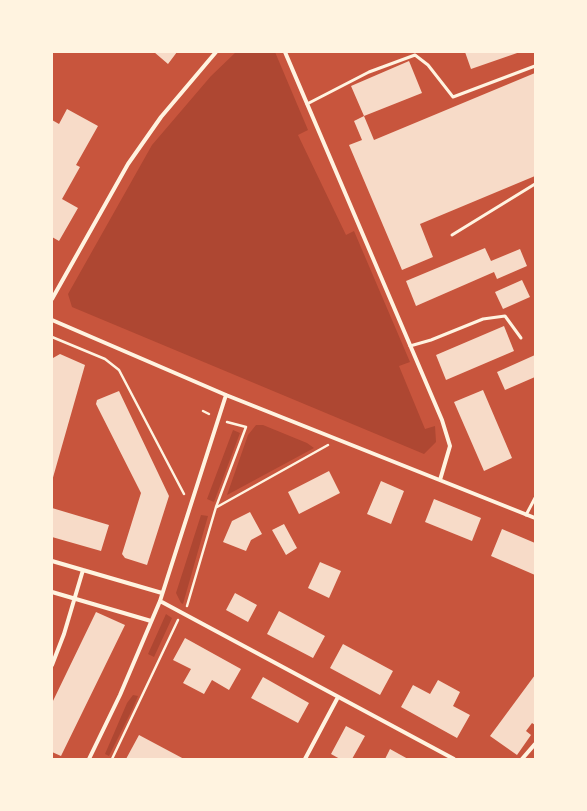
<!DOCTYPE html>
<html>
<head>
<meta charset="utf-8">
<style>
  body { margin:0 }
  #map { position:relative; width:587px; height:811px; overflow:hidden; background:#c8553d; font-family:"Noto Serif",serif }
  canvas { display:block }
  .frame { position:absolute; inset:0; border:53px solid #fff3e0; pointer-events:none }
</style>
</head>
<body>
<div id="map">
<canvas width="587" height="811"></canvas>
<div class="frame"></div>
</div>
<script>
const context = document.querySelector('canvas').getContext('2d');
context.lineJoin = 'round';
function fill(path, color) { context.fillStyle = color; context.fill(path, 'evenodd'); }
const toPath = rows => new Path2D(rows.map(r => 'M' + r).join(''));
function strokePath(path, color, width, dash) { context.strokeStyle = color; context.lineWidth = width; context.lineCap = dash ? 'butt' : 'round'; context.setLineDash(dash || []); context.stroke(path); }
fill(toPath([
  [236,52,275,52,308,130,298,135,346,235,354,231,410,362,399,366,425,429,435,426,436,442,424,454,72,307,68,294,152,145,211,76],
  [256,425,263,425,307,443,314,448,227,495,248,435],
  [233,430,240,433,214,502,207,499],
  [201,515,208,516,183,604,181,603,176,593],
  [166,614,172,618,154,657,148,654],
  [133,695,138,696,132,710,109,756,105,754,127,703]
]), '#ae4732');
fill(toPath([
  [154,52,177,52,168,64],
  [465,52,520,52,471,69],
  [409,61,422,93,364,116,351,86],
  [535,73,535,176,420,224,433,257,402,270,349,145,362,140,354,121,364,116,374,140],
  [67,109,98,126,76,165,80,167,62,199,78,208,59,241,52,237,52,120,59,124],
  [485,248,491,261,520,249,527,266,497,279,494,272,416,306,406,281],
  [522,280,530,297,503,309,495,292],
  [504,326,514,351,446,380,436,355],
  [60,354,85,365,52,481,52,364,53,358],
  [535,355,535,377,505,390,497,372],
  [483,390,512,458,484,471,454,402],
  [119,391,169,496,147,565,125,558,122,554,141,493,96,404,97,400],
  [329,471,340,493,299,514,288,492],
  [381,481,404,491,391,524,367,514],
  [434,499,481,518,472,541,425,522],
  [52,508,109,525,101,551,52,537],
  [250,512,262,534,251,540,246,551,223,542,232,521],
  [284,524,297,548,286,555,272,530],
  [502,529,535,543,535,575,491,556],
  [320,562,341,571,329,598,308,588],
  [235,593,257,605,248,622,226,610],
  [279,611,325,636,313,658,267,634],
  [96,612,125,625,61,756,52,752,52,703],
  [185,638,241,669,229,690,212,680,204,694,183,683,191,669,173,660],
  [343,644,393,671,380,695,330,668],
  [535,675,535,725,532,723,526,731,531,735,517,755,490,736],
  [263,677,309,703,298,723,251,698],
  [438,680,460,692,453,706,470,715,457,738,401,707,413,685,430,694],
  [346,726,365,736,352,759,340,759,331,754],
  [139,735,184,759,126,759],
  [390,749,408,759,385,759]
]), '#f7dbc8');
strokePath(toPath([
  [52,337,105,359,119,370,184,494],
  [203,411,209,414],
  [217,507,328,445],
  [187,606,216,507,246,427,227,422],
  [112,759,178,620]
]), '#fff3e0', 2.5);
strokePath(toPath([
  [307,104,369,72,415,55,428,65,453,97,535,66],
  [452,235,535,184],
  [410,346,431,340,483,319,505,316,521,338],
  [526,515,535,498]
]), '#fff3e0', 3);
strokePath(toPath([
  [285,52,442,420,450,446,440,480],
  [52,299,128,164,161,117,216,52],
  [52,320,226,395,535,518],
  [52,561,162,593],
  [52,592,151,621],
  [160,601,454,759],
  [52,665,64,634,83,570],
  [89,759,120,695,160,601,226,395],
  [305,759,338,697],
  [522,759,535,744]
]), '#fff3e0', 4);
</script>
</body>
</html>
